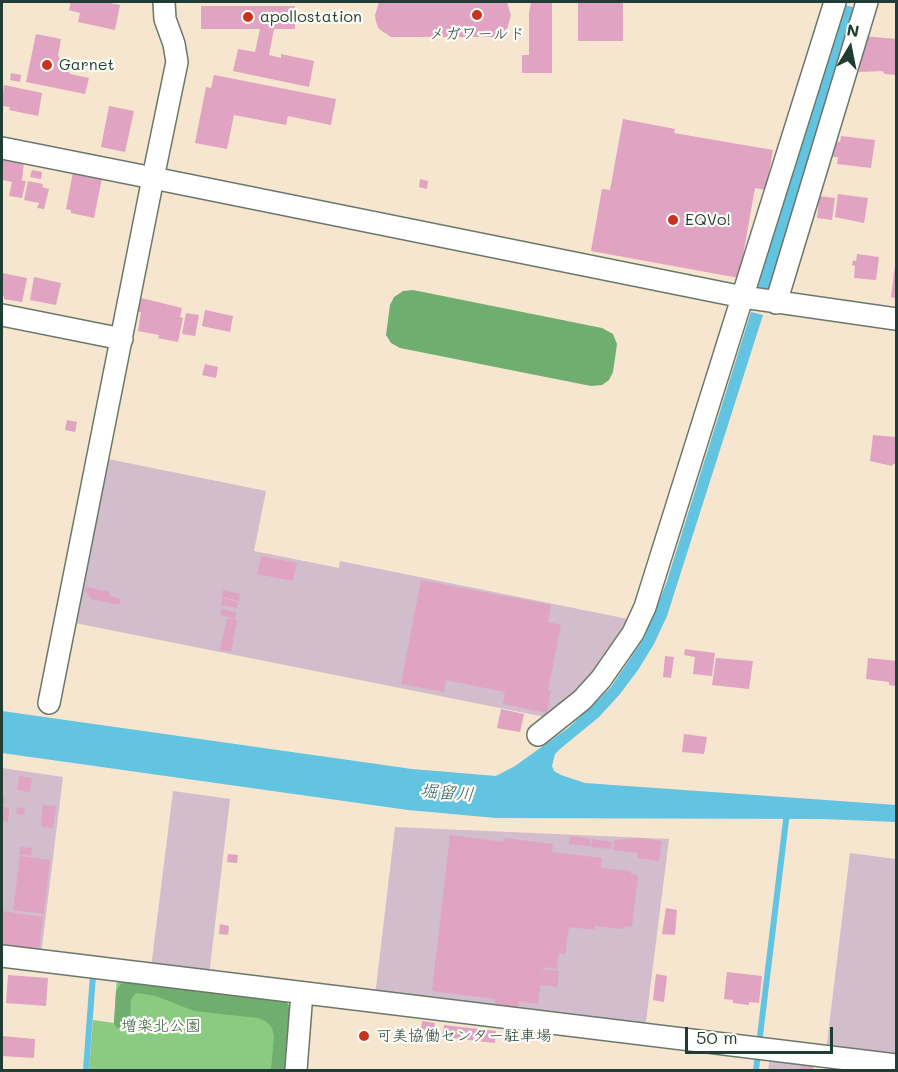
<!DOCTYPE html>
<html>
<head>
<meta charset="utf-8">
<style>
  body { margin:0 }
  #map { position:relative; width:898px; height:1072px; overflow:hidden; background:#f6e5cf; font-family:Mali,sans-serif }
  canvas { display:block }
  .frame { position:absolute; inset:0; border:3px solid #1f3d34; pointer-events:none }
  .north { position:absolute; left:820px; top:18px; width:60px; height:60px; -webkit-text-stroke:4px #fdfcf7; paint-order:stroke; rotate:10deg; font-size:16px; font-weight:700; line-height:24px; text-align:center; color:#1f3d34 }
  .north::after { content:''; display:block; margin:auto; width:21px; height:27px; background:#1f3d34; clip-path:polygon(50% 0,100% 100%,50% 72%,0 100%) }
  .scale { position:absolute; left:685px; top:1027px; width:148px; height:27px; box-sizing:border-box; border:3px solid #1f3d34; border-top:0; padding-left:8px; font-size:18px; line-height:21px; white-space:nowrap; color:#1f3d34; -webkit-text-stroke:4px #fdfcf7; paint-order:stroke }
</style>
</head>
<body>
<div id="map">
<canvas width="898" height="1072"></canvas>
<div class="frame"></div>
<div class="north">N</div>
<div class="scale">50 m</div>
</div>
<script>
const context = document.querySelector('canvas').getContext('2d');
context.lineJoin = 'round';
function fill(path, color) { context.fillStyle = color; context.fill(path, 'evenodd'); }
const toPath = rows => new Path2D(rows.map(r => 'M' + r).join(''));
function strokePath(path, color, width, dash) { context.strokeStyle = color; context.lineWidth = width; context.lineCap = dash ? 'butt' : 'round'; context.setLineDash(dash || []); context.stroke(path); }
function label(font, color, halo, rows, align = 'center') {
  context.font = font + ' Mali,"Klee One",sans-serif'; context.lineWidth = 4.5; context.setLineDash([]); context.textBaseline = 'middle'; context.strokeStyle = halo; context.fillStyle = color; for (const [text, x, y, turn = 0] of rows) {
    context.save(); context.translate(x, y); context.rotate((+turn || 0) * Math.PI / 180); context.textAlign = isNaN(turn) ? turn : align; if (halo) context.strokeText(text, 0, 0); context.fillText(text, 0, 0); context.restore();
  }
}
fill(toPath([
  [108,459,266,491,254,551,339,568,340,561,628,619,593,673,575,693,545,717,75,623],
  [2,768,63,777,41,955,2,950],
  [173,791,230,799,209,975,151,968],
  [395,827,669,839,645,1029,375,996],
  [850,853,896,859,896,1059,826,1051],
  [770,1057,814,1063,813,1070,768,1070]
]), '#d1bdcc');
fill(toPath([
  [117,976,290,1006,285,1070,89,1070,93,1020,114,1023]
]), '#8bca81');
fill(toPath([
  [413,290,602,328,613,334,617,344,613,372,609,380,602,385,591,386,400,348,391,343,386,335,390,305,394,297,403,291],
  [123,981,281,996,290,1006,285,1070,271,1070,274,1036,272,1028,267,1022,258,1018,194,1011,156,996,138,993,135,994,131,999,130,1024,127,1029,122,1030,116,1027,114,1023,116,991]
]), '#70ae6f');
fill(toPath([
  [845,5,856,8,769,289,757,287],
  [751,312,763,315,667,616,654,644,638,670,620,694,599,717,560,749,555,754,552,766,554,771,561,775,585,783,896,805,896,822,823,819,496,818,408,810,2,753,2,711,412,769,496,776,515,766,568,728,590,708,611,687,644,638,666,584]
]), '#62c4e0');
strokePath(toPath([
  [759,1044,787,812],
  [86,1070,93,975,89,974],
  [756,1070,758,1053]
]), '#62c4e0', 6);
fill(toPath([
  [71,2,105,2,120,5,115,30,78,22,80,13,69,10],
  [379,2,507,2,511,15,507,29,495,37,391,37,379,29,376,22,375,15],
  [531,2,552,2,552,73,522,73,522,55,529,55,529,13],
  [578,2,623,2,623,41,578,41],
  [201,6,295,6,295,29,274,29,269,55,281,58,281,54,314,61,309,87,233,71,238,49,255,52,260,29,201,29],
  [36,34,61,39,58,56,70,74,89,78,85,94,26,82],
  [863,36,896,39,896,75,885,74,882,71,859,72],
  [11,73,21,75,20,82,10,80],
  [214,75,336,99,331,125,288,116,286,125,234,115,227,149,195,143,206,87,211,88],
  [4,85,42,93,38,116,9,110,10,107,2,106],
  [109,106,134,111,125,152,101,147],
  [623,119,675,129,674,133,773,150,766,190,755,188,739,278,591,251,602,189,610,190],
  [841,136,875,140,871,168,837,164,838,157,833,157,835,141,840,142],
  [2,156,24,161,22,181,26,181,22,198,9,196,12,182,2,180],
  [32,170,42,172,41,179,30,177],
  [73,172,102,178,94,218,71,213,71,210,66,209],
  [420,179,428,181,427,189,419,187],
  [28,181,43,184,42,187,49,189,44,209,37,208,39,203,24,200],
  [838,194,868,198,864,223,835,217],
  [819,196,835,198,832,220,817,218],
  [857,254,879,257,876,280,854,278,855,266,852,265,853,260,856,261],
  [895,265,896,265,896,298,891,297],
  [2,273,27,278,22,302,4,299,4,296,2,296],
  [34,277,61,283,56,305,30,300],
  [141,298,182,308,180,317,183,318,178,342,158,338,159,335,138,331,141,312,138,312],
  [205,310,233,316,230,332,202,326],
  [186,313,199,315,195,336,182,334],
  [205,364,218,367,216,378,202,375],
  [67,420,77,422,75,432,65,430],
  [873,435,896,437,896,464,893,464,892,466,870,461],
  [261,556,297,563,293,581,257,574],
  [421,580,551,605,548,622,561,625,548,690,551,691,547,713,503,704,505,692,446,680,444,692,401,684],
  [86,587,110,592,109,596,121,599,119,605,91,599,85,590],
  [223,590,240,594,239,601,222,597],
  [222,598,238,602,237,608,221,605],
  [221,609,236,612,235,619,220,615],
  [227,618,237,620,231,652,220,650],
  [685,649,715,653,712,676,693,674,695,657,684,655],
  [665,656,674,657,671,678,663,677],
  [716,658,753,661,749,689,712,685],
  [868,658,896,661,896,686,889,685,889,682,866,679],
  [501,709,524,714,520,732,497,728],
  [684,734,707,737,704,754,682,752],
  [19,776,32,778,30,792,17,790],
  [2,797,5,797,3,807,9,808,8,822,2,821],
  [43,805,56,806,53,828,41,826],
  [17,807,25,808,24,815,16,814],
  [450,835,503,842,503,838,553,844,552,852,602,858,601,868,631,871,631,874,638,875,632,927,625,926,624,929,595,926,595,930,569,927,565,954,559,953,557,969,543,967,538,1004,519,1001,518,1008,495,1005,495,999,432,991],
  [570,836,591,839,590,846,569,844],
  [639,838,662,841,659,861,637,858,638,853,613,850,614,840],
  [592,839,612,842,611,849,591,847],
  [20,847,32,848,31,856,19,854],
  [228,854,238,855,237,863,227,862],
  [20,856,50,860,44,914,13,910],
  [666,908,677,910,675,935,662,934],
  [2,911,43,917,39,950,2,945],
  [220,924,229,926,228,935,219,934],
  [543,969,559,971,557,987,541,985],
  [727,972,762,976,759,1003,749,1002,749,1005,733,1003,733,1000,724,999],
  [656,974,667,976,664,1002,653,1000],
  [8,975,48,978,46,1006,6,1003],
  [422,1021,435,1023,434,1031,421,1029],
  [444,1025,496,1031,495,1043,442,1037],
  [2,1036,35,1039,34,1058,2,1056],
  [801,1064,814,1065,813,1070,800,1070]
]), '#e0a3c1');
const street = toPath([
  [2,148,153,178,177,62,174,44,165,19,164,2],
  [776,303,867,2],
  [2,315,122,339],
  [49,703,153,178,743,297,896,319],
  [538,735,582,700,601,679,633,633,645,607,835,2],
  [2,956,896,1065],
  [296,1070,301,1005]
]);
strokePath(street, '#6a786a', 24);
strokePath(street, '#fff', 21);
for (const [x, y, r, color] of [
  [477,15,6,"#c8321e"],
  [248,17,6,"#c8321e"],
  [47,65,6,"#c8321e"],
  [673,220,6,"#c8321e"],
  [364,1036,6,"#c8321e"]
]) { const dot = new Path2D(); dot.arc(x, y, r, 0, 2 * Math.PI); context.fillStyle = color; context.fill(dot); strokePath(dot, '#fdfcf7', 2); }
label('16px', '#1f3d34', '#fdfcf7', [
  ["apollostation",260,17],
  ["メガワールド",477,34,"center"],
  ["Garnet",59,65],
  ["EQVo!",685,220],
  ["可美協働センター駐車場",376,1036]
], 'left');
label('16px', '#3a6047', '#fdfcf7', [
  ["増楽北公園",161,1026]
]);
label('italic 18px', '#305f5f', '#fdfcf7', [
  ["堀留川",447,793,5]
]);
</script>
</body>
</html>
